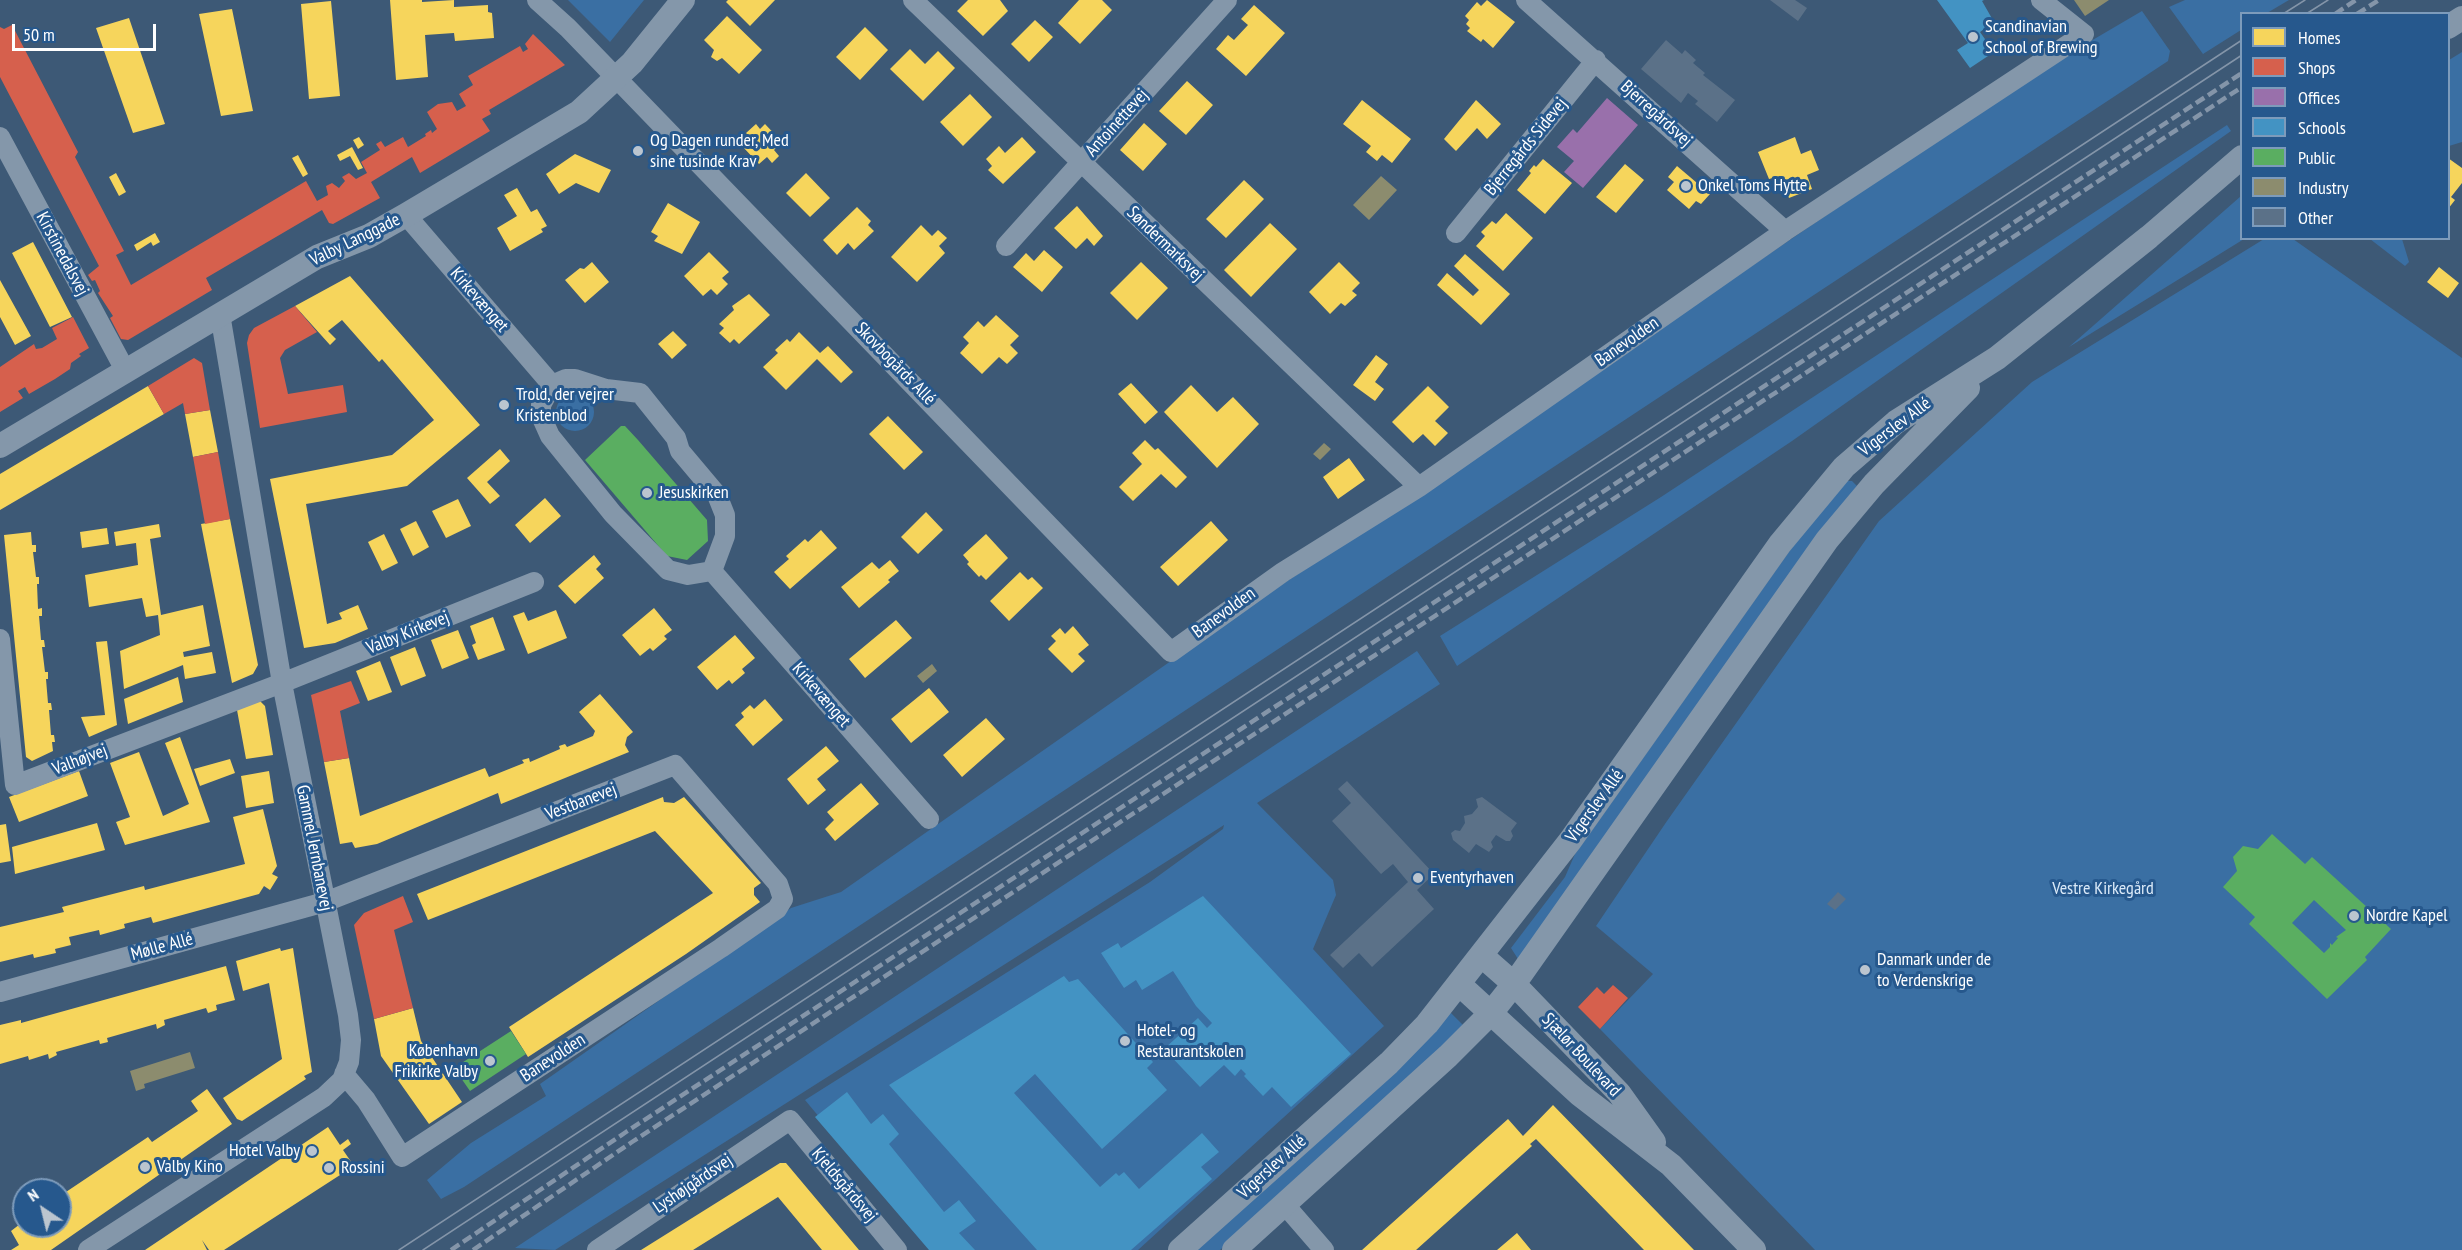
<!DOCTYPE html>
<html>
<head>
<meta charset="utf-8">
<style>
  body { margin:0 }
  #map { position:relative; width:2462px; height:1250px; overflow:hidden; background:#3d5976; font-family:"PT Sans Narrow",sans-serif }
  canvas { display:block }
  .legend { position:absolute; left:2240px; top:12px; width:210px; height:228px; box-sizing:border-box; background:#26588d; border:2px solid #7d9bbb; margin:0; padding:8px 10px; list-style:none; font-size:18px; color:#fff }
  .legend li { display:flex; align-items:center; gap:12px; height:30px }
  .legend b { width:30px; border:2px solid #7d9bbb }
  .north { position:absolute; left:12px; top:1178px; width:60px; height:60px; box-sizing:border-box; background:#26588d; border:2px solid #7d9bbb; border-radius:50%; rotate:325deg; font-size:16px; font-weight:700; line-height:24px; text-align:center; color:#fff }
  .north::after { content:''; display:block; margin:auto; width:21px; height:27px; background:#bbc5cf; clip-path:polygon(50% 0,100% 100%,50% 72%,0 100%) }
  .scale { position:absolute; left:12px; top:24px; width:144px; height:27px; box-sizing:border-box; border:3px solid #fff; border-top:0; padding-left:8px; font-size:18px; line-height:21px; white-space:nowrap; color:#fff; -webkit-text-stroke:4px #26588d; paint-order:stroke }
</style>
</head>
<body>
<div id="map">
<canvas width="2462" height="1250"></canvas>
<ul class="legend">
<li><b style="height:16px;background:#f6d55c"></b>Homes</li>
<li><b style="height:16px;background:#d6604d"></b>Shops</li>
<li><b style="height:16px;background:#9970ab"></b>Offices</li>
<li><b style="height:16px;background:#4393c3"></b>Schools</li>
<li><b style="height:16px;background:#5aae61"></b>Public</li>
<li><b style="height:16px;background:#8c8c6e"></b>Industry</li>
<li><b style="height:16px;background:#5b7188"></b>Other</li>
</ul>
<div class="north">N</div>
<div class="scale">50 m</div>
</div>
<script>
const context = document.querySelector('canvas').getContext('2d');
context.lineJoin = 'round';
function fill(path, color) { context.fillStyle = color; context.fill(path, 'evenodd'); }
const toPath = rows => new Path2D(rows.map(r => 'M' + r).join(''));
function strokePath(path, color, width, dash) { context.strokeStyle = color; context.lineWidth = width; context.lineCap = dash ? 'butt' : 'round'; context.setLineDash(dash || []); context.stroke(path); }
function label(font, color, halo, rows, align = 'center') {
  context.font = font + ' "PT Sans Narrow",sans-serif'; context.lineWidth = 6; context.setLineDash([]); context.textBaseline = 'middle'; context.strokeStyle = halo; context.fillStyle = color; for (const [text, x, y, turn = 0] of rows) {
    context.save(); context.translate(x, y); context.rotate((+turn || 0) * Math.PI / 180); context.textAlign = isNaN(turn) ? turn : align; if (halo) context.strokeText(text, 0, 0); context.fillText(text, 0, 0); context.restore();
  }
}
fill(toPath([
  [568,0,644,0,610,42],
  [2185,0,2289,0,2267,13,2242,14,2241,30,2203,54,2169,7],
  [2142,11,2170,51,2168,61,464,1187,441,1199,427,1180,471,1143,546,1096,540,1084,791,908,841,892,1218,628,2033,75],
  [2462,52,2462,142,2449,146,2449,60],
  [2227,125,2231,131,1792,441,1457,666,1440,636,1661,497],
  [2241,196,2242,238,2244,239,2069,347],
  [2264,239,2293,239,2462,358,2462,1250,1815,1250,1600,1029,1653,974,1596,926,1667,821,1879,521,2032,382],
  [2370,239,2402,239,2409,262,2405,266],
  '556 412a19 19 0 1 1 38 0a19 19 0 1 1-38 0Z',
  [1847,481,1852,481,1857,486,1518,959,1511,948,1565,877,1575,854,1793,546],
  [1417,651,1440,684,1257,803,1333,880,1336,895,1313,949,1384,1026,1138,1250,930,1250,805,1100,1150,882,1223,829,1224,825,555,1250,515,1248],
  [1449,1011,1464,1026,1408,1081,1220,1250,1193,1250]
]), '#3a6fa3');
fill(toPath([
  [390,0,422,0,422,2,454,0,454,7,488,5,488,12,492,13,494,38,455,41,454,33,425,35,428,77,396,80],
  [728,0,775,0,750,26,726,2],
  [968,0,1000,0,1008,11,983,36,957,11],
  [1079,0,1102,0,1112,10,1080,44,1058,23],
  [1487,0,1515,22,1493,48,1483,39,1481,42,1467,31,1470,28,1466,24,1469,20,1465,16,1477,2,1481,6],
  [331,1,340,96,309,99,301,4],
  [1254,5,1285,33,1246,76,1216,49,1228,35,1234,40,1248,25,1241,19],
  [232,9,253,111,221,116,199,14],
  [727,16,762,50,739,74,722,58,717,61,711,57,714,50,704,40],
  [129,18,165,124,133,133,96,28],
  [1035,20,1053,37,1029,62,1011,44],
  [865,27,888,50,860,80,836,57],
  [910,49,925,64,938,51,955,68,923,101,890,69],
  [1187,81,1213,105,1186,135,1159,111],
  [970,94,992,117,963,146,940,122],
  [1362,100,1411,139,1392,163,1382,155,1377,161,1366,152,1371,146,1343,124],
  [1476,100,1501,124,1487,139,1477,128,1456,151,1444,139],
  [1144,123,1167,144,1143,171,1120,150],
  [756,124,760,129,765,124,782,142,774,150,779,156,772,163,767,157,759,164,742,146,751,138,746,133],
  [359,137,364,145,358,149,353,140],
  [1022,137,1036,152,1003,184,988,170,992,166,986,159,999,146,1005,153],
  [1795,137,1801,154,1811,150,1819,170,1807,175,1812,189,1789,198,1780,176,1769,179,1758,152],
  [352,147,363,168,358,170,350,156,340,161,337,155],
  [575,154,611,170,599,193,576,183,559,194,546,174],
  [298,155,308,174,303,177,292,158],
  [2448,158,2462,168,2462,183,2451,197,2455,200,2448,209],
  [1543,159,1572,183,1545,214,1517,190,1531,173,1529,171,1534,165,1536,167],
  [1625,164,1644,180,1616,213,1596,197],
  [1677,166,1710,194,1701,204,1696,201,1689,209,1667,190,1674,182,1668,177],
  [116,173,126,192,119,196,109,177],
  [806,173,830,198,810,217,786,193],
  [1244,180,1264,199,1226,238,1206,219],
  [517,188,531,212,537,209,547,226,541,229,543,232,510,251,497,228,517,216,504,195],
  [668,203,700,222,682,254,654,241,658,236,651,232],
  [1077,206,1103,236,1094,246,1087,238,1076,249,1054,228],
  [857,207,871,221,868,225,874,231,854,250,848,243,837,255,823,240],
  [1506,213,1533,238,1503,271,1476,246,1485,236,1481,232,1492,221,1496,224],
  [1270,223,1297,249,1251,297,1224,270],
  [921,225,932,236,938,230,947,238,939,246,945,253,917,282,891,257],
  [155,233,160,242,153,246,151,242,137,251,134,245],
  [33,242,72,317,50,327,12,253],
  [1044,250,1063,267,1042,292,1013,267,1026,253,1034,261],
  [709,252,729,272,722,278,728,284,717,295,711,289,703,296,684,276],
  [1465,254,1510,294,1481,325,1437,285,1447,273,1473,296,1479,290,1454,266],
  [592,262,609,282,585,303,565,280,580,268,584,269],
  [1141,262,1168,288,1137,320,1110,293],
  [1339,262,1360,283,1352,291,1357,295,1345,306,1341,303,1330,314,1309,292],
  [2439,267,2459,283,2448,298,2427,282],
  [350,276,480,425,407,486,306,504,327,624,342,619,339,613,358,605,368,629,335,643,304,648,270,479,392,455,434,420,382,359,379,362,342,320,328,331,336,339,330,345,295,306],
  [0,280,31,336,15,345,0,317],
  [749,294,770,315,739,344,734,339,730,343,719,333,724,328,719,324,734,310,732,306],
  [996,315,1019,336,1010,345,1018,353,1007,364,999,357,982,374,960,353,969,343,963,337,978,321,984,327],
  [673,331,687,345,672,359,658,344],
  [799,332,820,353,828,346,853,372,841,383,817,359,786,390,763,367,778,353,775,350,787,339,790,342],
  [1376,355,1388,364,1375,382,1384,389,1375,401,1353,385],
  [1131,383,1158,412,1145,424,1118,394],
  [1191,385,1217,412,1233,397,1259,424,1217,468,1164,412],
  [148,386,164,414,0,510,0,474],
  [1428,386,1449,407,1435,421,1448,433,1435,446,1423,434,1413,443,1392,422],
  [210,410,218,452,193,457,185,414],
  [888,416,923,452,904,470,869,434],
  [1145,440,1155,450,1158,448,1187,477,1176,488,1161,474,1133,501,1119,487,1142,464,1132,453],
  [500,449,510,461,487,482,500,496,490,504,467,478],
  [1349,458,1365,480,1338,499,1323,477],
  [545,498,561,516,530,543,515,525],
  [458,499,471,526,446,538,432,511],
  [926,512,943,530,918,554,901,537],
  [230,519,258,665,253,674,232,683,201,524],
  [416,521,429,547,413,556,400,529],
  [1211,521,1228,540,1178,586,1160,567],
  [159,524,161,537,150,539,161,615,203,605,210,646,183,652,184,657,212,652,216,673,185,679,183,665,124,689,120,651,160,635,158,615,146,617,142,598,89,607,85,575,138,565,136,543,116,546,114,532],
  [107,528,109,544,82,548,80,532],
  [821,530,837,548,790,589,774,572,789,559,786,556,805,539,808,542],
  [31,532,32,545,36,545,36,552,33,552,36,577,39,577,39,584,37,584,38,609,42,608,42,616,39,616,41,640,44,640,45,647,42,647,45,672,48,672,48,679,46,679,48,703,51,703,52,710,49,710,51,735,54,735,55,742,52,742,53,751,32,761,26,757,4,535],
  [384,534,398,563,382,571,368,542],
  [986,534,1008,558,986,580,981,575,979,577,967,564,969,562,963,555],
  [594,555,601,564,596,569,604,578,575,604,558,586],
  [890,560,899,571,888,580,890,582,859,608,841,587,872,562,879,569],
  [1020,572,1028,580,1032,577,1043,588,1009,621,990,601],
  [654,608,672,630,664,636,667,639,653,651,650,648,640,656,622,635],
  [556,610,567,638,528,654,513,616,524,612,528,621],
  [493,617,505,650,478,660,472,645,476,643,470,626],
  [896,620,912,638,865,678,849,659],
  [1073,626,1089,645,1078,654,1085,661,1072,673,1048,649,1056,641,1051,636,1060,628,1065,634],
  [458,630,469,658,442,669,431,640],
  [735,635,755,658,742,669,745,673,732,684,729,680,717,690,697,667],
  [107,641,117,725,89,737,81,717,105,715,96,642],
  [415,647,426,676,401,686,390,657],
  [380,661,392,692,368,701,356,671],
  [178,677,183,702,128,724,124,699],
  [929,688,949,712,911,743,891,719],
  [600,694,633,732,627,737,625,745,629,752,501,804,498,793,377,844,355,848,352,842,340,844,324,762,349,758,360,816,485,768,489,777,524,763,522,760,529,758,530,762,560,749,559,746,565,744,567,747,593,736,595,731,579,712],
  [765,699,783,720,753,746,735,725,744,717,741,713,750,705,754,709],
  [260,701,265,706,273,755,246,759,237,710],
  [986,718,1005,739,962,777,943,755],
  [180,737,210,822,125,845,116,822,130,817,110,763,139,752,163,816,189,804,165,743],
  [826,746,839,761,817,779,826,790,808,805,787,779],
  [230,759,235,773,200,786,194,769],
  [79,771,88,796,19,822,9,797],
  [269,771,274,803,246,808,241,776],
  [861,783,879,804,835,841,825,829,834,820,827,812],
  [663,797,664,802,674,803,684,797,761,883,754,888,754,895,760,902,686,954,528,1057,509,1027,713,893,655,831,428,920,417,894],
  [263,809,277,866,272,874,278,877,270,890,264,886,259,894,153,923,151,917,124,924,125,928,100,935,99,930,69,937,71,945,55,949,56,953,34,958,33,954,0,962,0,927,64,912,62,907,144,886,145,890,245,864,233,817],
  [97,823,105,850,15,874,12,847],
  [6,824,11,861,0,863,0,825],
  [280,948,281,951,293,948,312,1072,304,1076,306,1079,242,1121,237,1119,223,1098,282,1059,269,983,243,991,236,961],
  [226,966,235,1000,216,1005,217,1010,208,1013,206,1008,164,1020,165,1025,157,1029,156,1024,107,1038,108,1042,100,1044,99,1040,56,1052,57,1055,49,1059,48,1054,29,1060,28,1056,0,1064,0,1025,21,1020,21,1023],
  [413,1008,421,1041,462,1102,429,1124,381,1056,374,1019],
  [207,1089,232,1124,51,1250,11,1250,19,1245,11,1231,24,1221,24,1226,60,1226,60,1196,148,1137,152,1142,198,1111,191,1101],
  [1553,1105,1694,1250,1644,1250,1536,1139,1530,1144,1532,1146,1416,1250,1362,1250,1508,1119,1523,1136],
  [328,1127,340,1145,348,1139,351,1144,343,1150,354,1166,224,1250,209,1250,202,1240,207,1250,145,1250],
  [780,1163,786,1163,859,1250,822,1250,778,1197,693,1250,641,1250],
  [1517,1233,1531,1250,1497,1250]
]), '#f6d55c');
fill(toPath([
  [12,25,78,152,75,157,124,251,116,255,131,285,306,181,317,201,328,195,326,186,332,183,339,188,345,181,342,177,349,173,356,179,367,173,361,162,380,150,376,144,381,141,385,147,403,137,408,147,426,136,425,134,431,130,432,133,437,129,427,112,438,104,452,102,457,111,466,106,459,94,473,85,468,76,520,46,523,52,528,49,525,44,533,34,565,65,489,110,491,114,482,119,490,131,420,173,412,157,371,182,380,198,333,224,329,223,322,210,206,278,212,290,128,340,121,339,110,318,113,316,98,293,100,291,95,280,92,281,88,275,99,266,0,77,0,27,4,29],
  [295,306,317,332,285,350,280,358,288,394,343,385,347,412,260,428,247,343,249,335,254,328],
  [73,317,89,348,79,354,81,356,71,363,70,369,55,379,29,394,25,387,18,391,23,398,0,412,0,367,34,344,36,349,42,348,57,339,52,328],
  [194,358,202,363,210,410,185,414,183,403,164,414,148,386],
  [218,452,230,519,205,524,193,457],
  [351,681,360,703,340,711,349,758,324,762,311,695],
  [403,896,413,922,394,930,413,1008,374,1019,354,925,364,913],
  [1613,985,1628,998,1600,1029,1578,1007,1597,987,1604,994]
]), '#d6604d');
fill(toPath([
  [1607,98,1638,125,1583,188,1564,172,1574,161,1557,147,1573,129,1577,133]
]), '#9970ab');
fill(toPath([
  [1937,0,1984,0,1982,1,1994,22,1980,32,1994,52,1970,68,1957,50,1968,43],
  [1203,896,1351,1054,1291,1107,1272,1087,1263,1096,1244,1076,1246,1074,1241,1069,1235,1076,1224,1065,1200,1087,1164,1049,1198,1018,1207,1028,1212,1023,1196,1006,1173,971,1142,990,1136,980,1124,988,1101,953,1118,943,1121,948],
  [1064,976,1069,982,1078,979,1153,1062,1147,1068,1167,1090,1102,1149,1035,1074,1014,1093,1100,1187,1116,1173,1119,1176,1124,1172,1139,1189,1202,1133,1219,1152,1201,1167,1212,1179,1131,1250,1037,1250,889,1085],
  [847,1092,871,1124,883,1114,899,1134,889,1144,944,1212,959,1200,976,1221,959,1233,975,1250,929,1250,815,1117]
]), '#4393c3');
fill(toPath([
  [621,426,625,426,638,440,707,520,708,541,687,560,667,556,585,460],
  [2272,834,2305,864,2312,857,2391,929,2365,957,2367,960,2327,999,2249,924,2255,917,2223,887,2237,871,2233,857,2243,846,2258,849],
  [2314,900,2346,930,2336,937,2338,938,2332,945,2330,943,2330,947,2324,953,2292,923],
  [511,1031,526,1054,470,1091,454,1068]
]), '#5aae61');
fill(toPath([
  [2074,0,2109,0,2085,16],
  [1381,176,1397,190,1369,220,1353,205],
  [1324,443,1331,449,1320,460,1313,454],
  [932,664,937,671,923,683,917,676],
  [190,1052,195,1068,144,1084,145,1088,136,1091,130,1071]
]), '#8c8c6e');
fill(toPath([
  [1770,0,1795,0,1807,8,1798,21],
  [1666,40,1682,54,1685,50,1696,60,1693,63,1705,73,1703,75,1735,100,1717,122,1695,104,1698,101,1688,93,1681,103,1641,69],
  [1347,781,1434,874,1417,890,1434,909,1372,967,1359,953,1343,968,1330,955,1408,882,1393,864,1381,874,1332,821,1351,803,1338,789],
  [1482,797,1517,823,1511,831,1513,836,1510,841,1506,841,1496,835,1491,842,1493,847,1489,852,1476,844,1469,853,1453,840,1451,833,1455,830,1460,831,1465,823,1464,816,1472,814,1478,807,1476,799],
  [1838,892,1846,899,1835,910,1827,904]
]), '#5b7188');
strokePath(toPath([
  [537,0,568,28,1171,652,1283,572,1419,487,1785,231,2084,34,2041,0],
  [913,0,1419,487],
  [1526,0,1785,231],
  [0,137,125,370],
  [406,215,552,385],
  [1456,233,1596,60],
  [1006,246,1227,0],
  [566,379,575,379,606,389,640,393,676,438,680,451,717,495,725,515,725,536,712,571,688,575,668,570,613,514,550,436,541,416,541,405,552,385,566,379],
  [712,571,929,819],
  [0,639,15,785,282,683,534,582],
  [0,992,325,902,675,765,778,884,783,899,777,909,721,948,402,1157,366,1100,344,1074],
  [1285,1205,1324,1250],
  [88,1250,324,1097,342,1080,349,1062,351,1040,348,1015,282,683,220,314],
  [597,1250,790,1120,897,1250]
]), '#8497aa', 20);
strokePath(toPath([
  [2448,27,2462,18],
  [0,446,317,257,369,236,406,215,579,112,632,63,683,0],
  [1481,955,1514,984,1619,1093,1654,1142],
  [1459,984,1579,1094,1671,1165,1754,1250],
  [1180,1250,1389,1063,1427,1024,1570,841,1780,544,1844,467,1896,422,1997,358,2149,237,2242,157],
  [1234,1250,1448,1056,1491,1013,1514,984,1827,540,1874,484,1968,388]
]), '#8497aa', 24);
strokePath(toPath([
  [2283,14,2305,0],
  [2306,14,2328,0],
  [399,1250,2242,40],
  [423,1250,2242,55]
]), '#8495a9', 1.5);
strokePath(toPath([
  [2335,14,2356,0],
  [2357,14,2379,0],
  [451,1250,626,1132,2242,73],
  [473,1250,632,1142,2242,87]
]), '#8495a9', 4.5, [10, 4.5]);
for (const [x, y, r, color] of [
  [1973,37,6,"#bbc5cf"],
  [638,151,6,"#bbc5cf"],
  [1686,186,6,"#bbc5cf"],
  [504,405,6,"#bbc5cf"],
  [647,493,6,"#bbc5cf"],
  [1418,878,6,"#bbc5cf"],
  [2354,916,6,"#bbc5cf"],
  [1865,970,6,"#bbc5cf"],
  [1125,1041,6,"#bbc5cf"],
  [490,1061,6,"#bbc5cf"],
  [312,1151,6,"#bbc5cf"],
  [145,1167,6,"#bbc5cf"],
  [329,1168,6,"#bbc5cf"]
]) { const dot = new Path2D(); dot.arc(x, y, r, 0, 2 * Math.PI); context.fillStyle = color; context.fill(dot); strokePath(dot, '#26588d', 2); }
label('18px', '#fff', '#26588d', [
  ["Scandinavian",1985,27],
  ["School of Brewing",1985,48],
  ["Og Dagen runder, Med",650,141],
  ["sine tusinde Krav",650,162],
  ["Onkel Toms Hytte",1698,186],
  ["Trold, der vejrer",516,395],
  ["Kristenblod",516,416],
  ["Jesuskirken",659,493],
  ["Eventyrhaven",1430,878],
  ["Nordre Kapel",2366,916],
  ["Danmark under de",1877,960],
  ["to Verdenskrige",1877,981],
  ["Hotel- og",1137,1031],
  ["Restaurantskolen",1137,1052],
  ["København",478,1051,"right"],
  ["Frikirke Valby",478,1072,"right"],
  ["Hotel Valby",300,1151,"right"],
  ["Valby Kino",157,1167],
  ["Rossini",341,1168]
], 'left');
label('18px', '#fff', '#26588d', [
  ["Bjerregårdsvej",1656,114,42],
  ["Antoinettevej",1117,123,-48],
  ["Bjerregårds Sidevej",1526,147,-51],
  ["Valby Langgade",355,240,-26],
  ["Søndermarksvej",1165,244,44],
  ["Kirstinedalsvej",62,254,62],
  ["Kirkevænget",479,300,49],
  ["Banevolden",1627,342,-35],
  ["Skovbogårds Allé",895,364,46],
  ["Vigerslev Allé",1895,427,-37],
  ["Banevolden",1224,613,-36],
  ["Valby Kirkevej",408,633,-22],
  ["Kirkevænget",821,695,49],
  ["Valhøjvej",80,760,-21],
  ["Vestbanevej",581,802,-21],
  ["Vigerslev Allé",1595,806,-54],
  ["Gammel Jernbanevej",314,848,79],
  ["Mølle Allé",162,947,-15],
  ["Sjælør Boulevard",1581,1055,47],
  ["Banevolden",553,1058,-33],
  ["Vigerslev Allé",1272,1167,-42],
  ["Lyshøjgårdsvej",693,1184,-34],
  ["Kjeldsgårdsvej",844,1185,50]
]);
label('18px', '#dae9f8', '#26588d', [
  ["Vestre Kirkegård",2103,889]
]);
</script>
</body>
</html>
